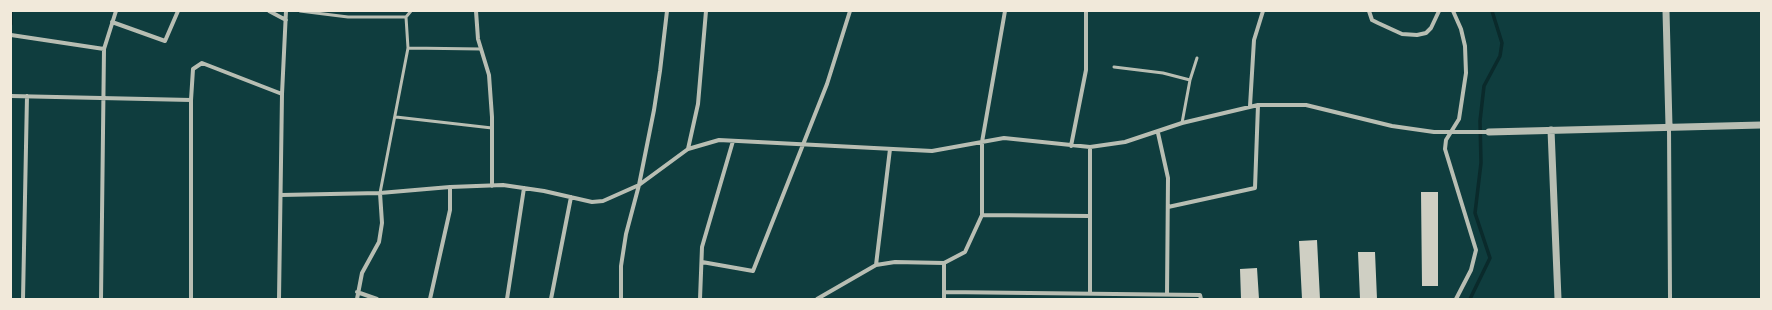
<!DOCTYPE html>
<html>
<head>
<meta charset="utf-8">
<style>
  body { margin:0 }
  #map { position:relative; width:1772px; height:310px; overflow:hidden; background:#0f3d3e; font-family:Lora,serif }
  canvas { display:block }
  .frame { position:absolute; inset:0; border:12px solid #f1e9da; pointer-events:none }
</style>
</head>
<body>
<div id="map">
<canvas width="1772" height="310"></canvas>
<div class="frame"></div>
</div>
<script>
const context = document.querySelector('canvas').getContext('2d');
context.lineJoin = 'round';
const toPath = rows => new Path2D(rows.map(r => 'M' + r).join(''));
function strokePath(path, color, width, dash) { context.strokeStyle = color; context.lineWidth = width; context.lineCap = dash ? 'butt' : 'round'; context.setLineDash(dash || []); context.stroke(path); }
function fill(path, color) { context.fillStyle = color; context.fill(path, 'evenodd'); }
strokePath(toPath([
  [11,24,11,11],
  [1470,299,1490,258,1475,213,1481,163,1480,121,1484,86,1500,56,1502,43,1492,11]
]), '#0a2a2b', 3.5);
fill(toPath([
  [1421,192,1438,192,1438,286,1422,286],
  [1317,240,1320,299,1302,299,1299,241],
  [1358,252,1375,252,1377,299,1360,299],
  [1257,268,1259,299,1241,299,1240,269]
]), '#cfcfc3');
strokePath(toPath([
  [300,11,348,17,406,17],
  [408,48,481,49],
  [1114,67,1163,73,1190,80],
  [396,117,492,128],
  [1182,123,1190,80,1197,58],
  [380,193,408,48,406,17,411,11]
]), '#b8beb3', 3);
strokePath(toPath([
  [269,11,286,20],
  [476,11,478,39,489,75,492,117,492,186],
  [1369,11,1372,20,1378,23,1402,34,1417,35,1426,33,1431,28,1439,11],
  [1453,11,1461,29,1465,46,1466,73,1459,119,1446,140,1445,149,1476,250,1471,270,1456,299],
  [112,22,165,41,178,11],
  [11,35,104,49],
  [11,96,191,100],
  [1250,106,1254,40,1263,11],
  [1669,127,1670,299],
  [1158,133,1168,178,1167,295],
  [1071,146,1086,70,1086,11],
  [688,149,698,104,706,11],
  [281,195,380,193,450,187,503,185,544,191,592,202,603,201,639,185,688,149,719,140,932,151,1004,138,1090,147,1125,142,1182,123,1258,105,1306,105,1392,126,1434,132,1489,132],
  [1168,207,1255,188,1258,105],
  [982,215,1089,216],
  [702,262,753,271,827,84,850,11],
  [876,265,890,149],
  [357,292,377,299],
  [944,292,1200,295,1201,299],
  [1090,294,1090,147],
  [23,299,27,96],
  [101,299,104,49,116,11],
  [191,299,191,100,193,69,202,63,282,94],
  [279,299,282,94,286,11],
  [357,299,362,273,379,242,382,223,380,193],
  [430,299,450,210,450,187],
  [507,299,524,188],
  [551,299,571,197],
  [621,299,621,266,626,234,639,185,654,110,660,71,667,11],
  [700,299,702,247,733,141],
  [817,299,876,265,895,262,944,263,965,252,982,215,982,142,1005,11],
  [944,299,944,263]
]), '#b8beb3', 4);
strokePath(toPath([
  [1666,11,1669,126],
  [1551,130,1558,299],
  [1489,132,1761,125]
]), '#b8beb3', 7);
</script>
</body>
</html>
